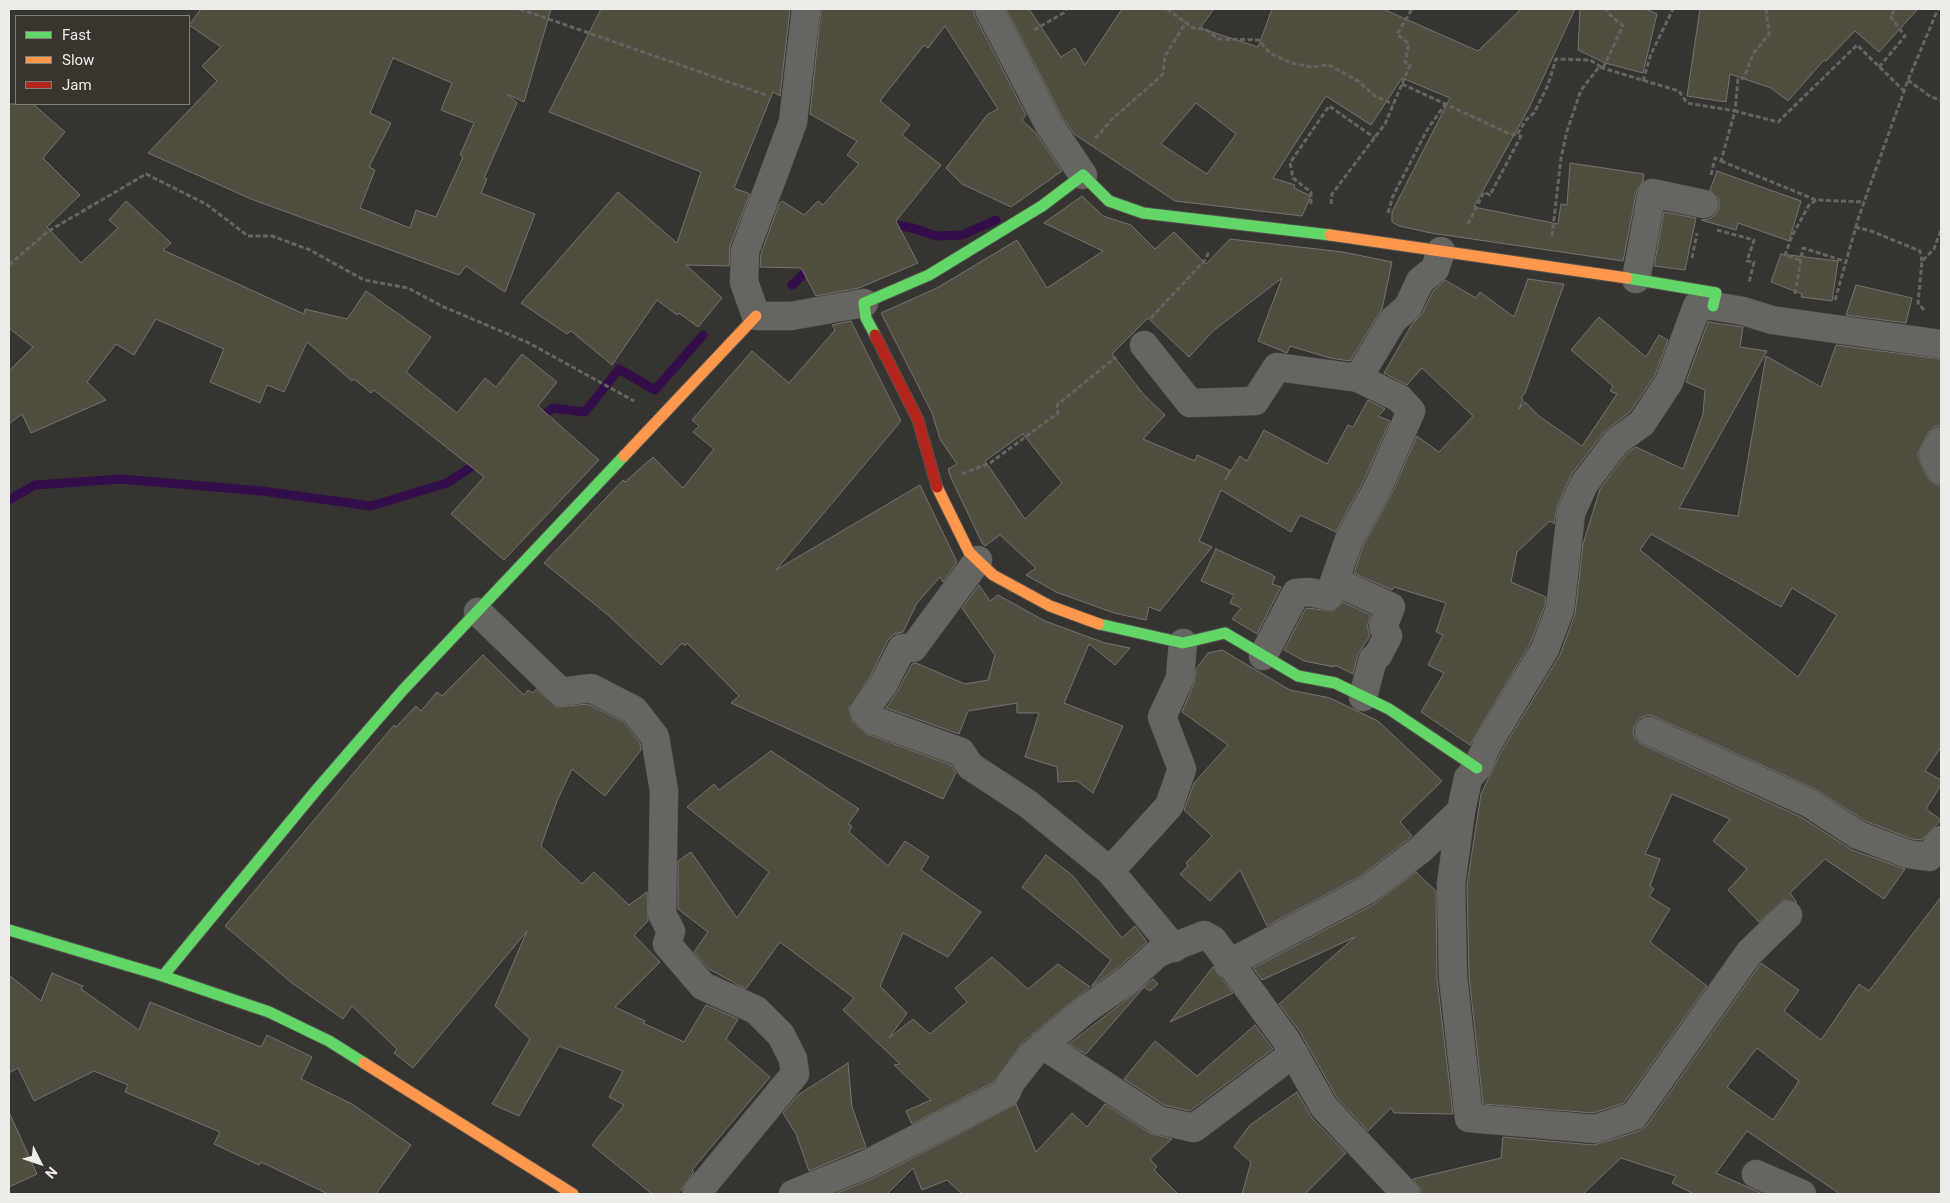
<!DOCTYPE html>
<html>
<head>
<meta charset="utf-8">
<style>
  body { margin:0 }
  #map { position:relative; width:1950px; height:1203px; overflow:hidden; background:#353430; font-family:Roboto,sans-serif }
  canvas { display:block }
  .frame { position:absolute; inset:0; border:10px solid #edece8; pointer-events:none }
  .legend { position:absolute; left:15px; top:15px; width:175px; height:90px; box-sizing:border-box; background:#37352e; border:1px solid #807e78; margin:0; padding:6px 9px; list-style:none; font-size:15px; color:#edece8 }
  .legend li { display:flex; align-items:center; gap:10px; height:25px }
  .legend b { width:25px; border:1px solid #807e78 }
  .north { position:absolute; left:15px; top:1138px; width:50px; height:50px; -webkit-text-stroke:4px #37352e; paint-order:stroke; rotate:131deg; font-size:14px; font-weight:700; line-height:20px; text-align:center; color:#edece8 }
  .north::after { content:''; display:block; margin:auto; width:18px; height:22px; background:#edece8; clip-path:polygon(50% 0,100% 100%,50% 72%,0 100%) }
</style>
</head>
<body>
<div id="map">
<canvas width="1950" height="1203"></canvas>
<div class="frame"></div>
<ul class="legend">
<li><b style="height:6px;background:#63d668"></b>Fast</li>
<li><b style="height:6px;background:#ff974d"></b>Slow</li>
<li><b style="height:6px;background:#b3261e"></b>Jam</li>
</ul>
<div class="north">N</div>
</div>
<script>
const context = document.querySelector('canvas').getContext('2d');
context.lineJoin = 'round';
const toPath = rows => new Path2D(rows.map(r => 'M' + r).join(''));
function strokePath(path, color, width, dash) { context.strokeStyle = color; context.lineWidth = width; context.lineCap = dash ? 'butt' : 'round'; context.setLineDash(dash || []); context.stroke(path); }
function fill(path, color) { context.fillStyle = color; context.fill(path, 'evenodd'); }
strokePath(toPath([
  [887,226,890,224,913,228,936,236,962,235,996,220],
  [792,285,812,266],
  [537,420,553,408,585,412,619,369,655,390,703,335],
  [9,500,35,485,121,479,262,491,371,506,447,483,480,461]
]), '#340e4b', 9);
const building = toPath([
  [201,9,551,9,524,102,507,94,517,103,484,178,487,179,481,193,535,214,505,292,466,266,459,275,251,199,148,153,217,81,202,66,221,47,189,25,201,9],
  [393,58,452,83,441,110,474,123,460,155,463,157,436,217,416,210,410,228,360,208,375,170,369,167,391,123,370,113,393,58],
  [601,9,790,9,780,96,773,92,734,188,750,194,730,246,729,266,686,265,722,298,698,327,679,313,677,315,657,300,612,365,571,331,567,334,521,303,618,192,677,243,701,172,549,112,601,9],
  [821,9,973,9,975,16,1026,115,1022,120,1036,133,1062,171,1011,207,962,184,946,168,988,114,998,109,945,26,928,48,924,45,880,101,910,125,902,135,941,165,896,221,918,263,859,288,816,296,801,268,760,267,761,254,779,204,782,201,804,215,818,201,823,205,859,164,847,155,857,141,810,114,821,9],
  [1006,9,1029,9,1061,57,1075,48,1085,65,1122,9,1214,9,1200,28,1258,47,1272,9,1383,9,1478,51,1521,9,1575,9,1529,108,1474,207,1558,224,1561,204,1567,205,1570,163,1644,174,1643,181,1637,190,1623,261,1431,233,1399,226,1392,222,1392,212,1450,98,1402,78,1371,125,1326,96,1273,178,1295,185,1294,188,1311,196,1302,216,1175,201,1074,134,1061,115,1006,9],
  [1196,103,1236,134,1207,174,1161,144,1196,103],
  [1580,9,1646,9,1657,14,1643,73,1605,63,1578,50,1580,9],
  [1700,9,1918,9,1879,52,1855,31,1826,61,1824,60,1788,101,1771,88,1730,74,1726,102,1687,96,1700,9],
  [9,104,33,104,65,132,43,158,80,195,47,227,81,263,118,228,109,220,126,201,171,243,163,250,304,314,305,309,347,319,366,291,431,337,406,372,457,413,485,378,496,387,522,354,557,382,538,406,599,460,504,560,451,514,484,477,374,390,371,393,354,379,352,381,307,342,284,392,267,385,260,403,210,382,224,349,156,319,134,355,116,344,87,382,106,400,31,433,22,414,9,424,9,371,33,347,9,328,9,104],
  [1717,171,1801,201,1789,241,1738,223,1736,230,1701,220,1709,219,1715,215,1719,208,1719,199,1710,190,1717,171],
  [1082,196,1103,216,1131,225,1155,249,1174,232,1206,264,1230,239,1343,252,1392,262,1382,309,1350,361,1330,358,1290,346,1287,353,1258,341,1282,278,1213,331,1189,357,1148,318,1112,354,1144,395,1165,415,1143,439,1195,461,1197,455,1230,470,1225,480,1240,456,1247,461,1264,430,1327,464,1348,425,1353,427,1368,400,1385,409,1378,416,1390,421,1364,480,1336,532,1300,515,1291,532,1221,490,1199,541,1212,547,1160,611,1149,607,1146,620,1114,613,1056,592,1026,575,1036,568,1000,535,985,546,982,543,951,478,948,469,957,464,940,439,932,413,881,313,937,288,1017,240,1047,288,1103,251,1044,223,1082,196],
  [1023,434,1062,483,1025,519,985,461,1023,434],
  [1664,212,1696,218,1685,270,1654,266,1664,212],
  [1781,254,1838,261,1832,301,1801,297,1802,294,1771,282,1781,254],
  [1528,279,1564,284,1525,393,1521,398,1523,400,1519,409,1525,402,1539,416,1582,446,1617,394,1610,391,1613,386,1571,350,1599,317,1646,357,1659,335,1668,340,1655,375,1630,412,1604,432,1571,475,1557,507,1554,524,1550,521,1517,552,1511,582,1546,597,1545,605,1531,642,1470,745,1421,712,1444,673,1428,665,1443,635,1436,632,1446,603,1394,587,1392,590,1354,573,1363,546,1392,493,1417,436,1439,452,1473,416,1422,368,1407,385,1384,373,1412,324,1422,314,1433,291,1445,280,1476,298,1480,292,1514,317,1528,279],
  [1856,285,1912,298,1906,323,1846,315,1856,285],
  [851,321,901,421,776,570,920,485,957,562,943,582,940,577,917,603,903,632,894,634,888,640,870,677,849,709,853,722,867,734,951,765,956,773,943,799,731,703,739,696,687,643,685,646,682,643,661,665,608,615,544,563,623,480,625,482,653,457,683,488,714,449,693,432,699,426,692,420,752,351,789,383,835,330,832,325,851,321],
  [1708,322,1743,327,1740,347,1767,351,1679,508,1738,516,1766,356,1821,387,1836,345,1941,359,1941,425,1934,427,1928,433,1917,455,1928,478,1933,483,1941,486,1941,747,1925,771,1941,780,1941,785,1926,809,1941,820,1922,840,1912,839,1865,821,1815,789,1655,717,1648,715,1640,718,1635,724,1633,732,1636,740,1643,745,1801,817,1852,850,1905,869,1884,899,1825,859,1790,893,1797,903,1784,900,1759,922,1728,890,1747,869,1713,841,1730,819,1672,794,1645,854,1660,859,1650,886,1654,889,1649,896,1670,909,1650,942,1707,986,1624,1103,1593,1113,1483,1104,1469,976,1467,885,1481,794,1501,752,1560,655,1575,614,1583,544,1600,489,1627,453,1636,447,1683,469,1703,414,1705,390,1686,382,1708,322],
  [1651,534,1781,607,1792,588,1837,615,1798,677,1640,550,1651,534],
  [1216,549,1271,574,1275,577,1272,584,1281,587,1257,634,1232,619,1241,608,1230,603,1234,595,1201,581,1216,549],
  [979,585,990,601,998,595,1045,621,1105,643,1130,648,1115,665,1089,644,1064,703,1123,726,1093,793,1077,781,1058,782,1057,767,1025,757,1039,713,1017,713,1017,703,968,711,959,734,886,708,897,692,912,664,916,663,965,684,988,680,995,655,962,608,979,585],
  [1343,602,1371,615,1367,626,1370,636,1358,654,1353,674,1335,665,1334,667,1304,661,1284,650,1306,608,1333,611,1343,602],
  [1222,650,1290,690,1330,698,1378,721,1442,781,1400,822,1412,836,1410,838,1359,877,1267,926,1240,870,1210,901,1180,874,1188,866,1186,863,1212,836,1184,810,1194,783,1228,745,1182,712,1194,684,1196,669,1208,653,1222,650],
  [483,655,524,695,528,690,533,693,536,689,557,707,588,704,624,722,640,743,641,750,605,796,572,769,557,801,541,846,582,884,594,872,629,905,647,892,648,921,634,935,660,962,615,1007,645,1021,643,1023,684,1042,706,1005,738,1019,726,1039,770,1077,692,1170,694,1172,678,1194,652,1194,592,1145,624,1105,609,1097,623,1071,559,1046,519,1116,492,1104,530,1039,495,1006,527,931,413,1068,394,1053,397,1049,352,1006,343,1019,292,983,225,926,394,725,396,727,416,706,421,711,437,692,442,696,483,655],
  [771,751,859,809,848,824,852,826,849,832,888,866,905,841,929,857,921,870,981,912,948,957,903,933,880,986,907,1013,889,1038,913,1019,930,1034,967,1002,955,988,992,957,1028,989,1058,964,1090,987,1023,1042,994,1082,912,1124,906,1111,931,1100,894,1065,900,1064,843,1010,854,998,780,942,746,989,709,969,694,952,708,932,678,909,678,861,691,852,737,918,769,872,687,807,714,784,719,790,771,751],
  [1046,855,1073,876,1122,938,1135,926,1147,942,1118,968,1091,987,1111,960,1022,887,1046,855],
  [1416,872,1436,891,1437,979,1453,1114,1394,1113,1391,1108,1368,1131,1337,1098,1300,1032,1279,1004,1355,937,1262,980,1253,968,1374,904,1416,872],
  [1941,897,1941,1194,1840,1194,1747,1131,1716,1173,1763,1194,1694,1194,1672,1183,1676,1176,1621,1158,1583,1194,1421,1194,1421,1190,1413,1179,1501,1158,1503,1137,1594,1145,1639,1131,1647,1125,1761,963,1799,990,1784,1011,1821,1040,1859,984,1869,991,1941,897],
  [1757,1048,1799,1081,1773,1120,1727,1087,1757,1048],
  [1213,967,1233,993,1170,1022,1213,967],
  [52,973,83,986,81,989,139,1030,150,1002,261,1047,267,1035,312,1057,301,1079,352,1104,411,1145,376,1194,328,1194,261,1162,259,1165,214,1144,220,1132,125,1092,128,1085,94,1071,34,1101,18,1068,9,1073,9,975,41,1001,52,973],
  [1153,979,1158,984,1150,991,1144,987,1086,1054,1069,1044,1153,979],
  [1255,1025,1273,1049,1190,1111,1164,1105,1124,1079,1155,1041,1197,1076,1255,1025],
  [848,1063,852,1107,866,1147,809,1171,796,1134,783,1113,798,1095,848,1063],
  [1297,1092,1312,1118,1346,1153,1305,1194,1242,1194,1251,1162,1234,1147,1250,1125,1297,1092],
  [1016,1104,1036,1152,1072,1113,1087,1127,1105,1104,1150,1133,1172,1139,1150,1159,1157,1167,1154,1170,1178,1194,962,1194,947,1180,922,1190,913,1168,887,1194,834,1194,872,1179,1016,1104],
  [9,1112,37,1174,9,1187,9,1112]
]);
fill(building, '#514d3f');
strokePath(building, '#757471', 1);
const street = toPath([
  [806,9,793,122,745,251,744,282,756,316,791,316,864,303],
  [989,9,1048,123,1083,175],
  [1636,279,1652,193,1704,204],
  [1144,345,1190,403,1255,401,1277,367,1358,378,1393,320,1408,307,1420,281,1435,269,1441,251],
  [1941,441,1933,455,1941,470],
  [978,560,913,648,902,648,883,685,864,711,873,720,961,752,970,766,1028,804,1110,871,1174,948],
  [1335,581,1391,607,1383,626,1388,636,1378,655,1373,659,1363,697],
  [478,612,561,692,591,688,634,710,655,737,664,791,662,914,671,931,667,944,703,986,756,1010,781,1035,793,1059,795,1074,696,1194],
  [1263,656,1296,593,1309,592,1329,596,1349,540,1378,487,1411,411,1399,398,1358,378],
  [1649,731,1809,803,1858,835,1908,854,1929,857,1941,840],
  [1461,811,1451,884,1453,977,1469,1118,1595,1129,1634,1116,1749,953,1788,915],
  [1110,871,1169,806,1182,769,1162,717,1180,678,1183,643],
  [1228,964,1367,890,1420,850,1461,811,1468,778,1477,768,1487,745,1545,649,1560,609,1571,513,1584,484,1616,442,1642,423,1669,382,1697,306,1713,306,1743,311,1772,320,1941,344],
  [1043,1045,1158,1120,1194,1128,1294,1053],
  [1756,1174,1802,1194],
  [793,1194,865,1165,1006,1093,1011,1082,1033,1054,1085,1010,1128,980,1158,953,1204,935,1213,940,1286,1040,1324,1107,1406,1194]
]);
const fast = toPath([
  [1627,278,1716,293,1713,306],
  [875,335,866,318,864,303,929,275,1042,206,1083,175,1109,201,1143,213,1330,235],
  [1099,624,1183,643,1225,633,1298,676,1335,683,1389,709,1477,768],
  [9,930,163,976,269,1012,329,1041,364,1063],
  [163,976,318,788,403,690,624,456]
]);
const slow = toPath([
  [1330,235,1627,278],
  [624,456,756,316],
  [937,487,969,552,993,575,1050,606,1099,624],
  [364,1063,573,1194]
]);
const jam = toPath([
  [875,335,918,420,937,487]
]);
strokePath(street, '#53524e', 29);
strokePath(fast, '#53524e', 13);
strokePath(slow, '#53524e', 13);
strokePath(jam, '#53524e', 13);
strokePath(toPath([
  [520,9,766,95],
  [1167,9,1193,28,1205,29,1219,39,1259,40,1270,53,1291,63,1311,67,1329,65,1358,81,1375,96,1393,104],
  [1034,30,1065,12,1066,9],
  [1879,67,1905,36,1890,16,1896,9],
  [1908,80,1931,97,1941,100],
  [1643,81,1651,54,1673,9],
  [1402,84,1508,133,1520,136],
  [1095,138,1100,134,1110,121,1163,74,1165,56,1186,22],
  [1721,161,1816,200],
  [1711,175,1715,158,1721,161,1735,111,1778,122,1857,45,1904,91],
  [1311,204,1311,192,1293,178,1290,163,1329,106,1375,138],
  [1331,204,1332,194,1385,124,1410,65,1405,62,1409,44,1397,34,1412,9],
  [1388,213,1393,196,1427,130,1446,103],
  [1468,224,1484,192,1490,195,1521,136,1518,133,1526,120,1534,113,1548,85,1556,59,1590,60,1603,68,1623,26,1608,13,1606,9],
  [1855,227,1871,231,1920,251,1922,261],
  [1717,230,1754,240,1747,261,1754,262,1749,283],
  [1552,236,1561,158,1567,131,1581,90,1599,67,1679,91,1687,103,1735,111,1738,79,1744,78,1753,54,1769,34,1766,9],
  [1692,258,1697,233],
  [1800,260,1785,255,1792,236,1809,205,1816,200,1864,202],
  [9,265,47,232,146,174,206,204,248,236,272,236,310,250,364,280,408,288,444,307,529,343,634,401],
  [1795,294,1803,248,1844,261],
  [1835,300,1859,216,1908,80,1938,9],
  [1924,310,1918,303,1922,261,1934,249,1941,230],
  [1151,318,1206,259,1209,251],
  [962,474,990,463,1058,413,1057,405,1116,357]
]), '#656461', 3, [5, 2.5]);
strokePath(street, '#676562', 28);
strokePath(fast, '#63d668', 11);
strokePath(slow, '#ff974d', 11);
strokePath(jam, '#b3261e', 11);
</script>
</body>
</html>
